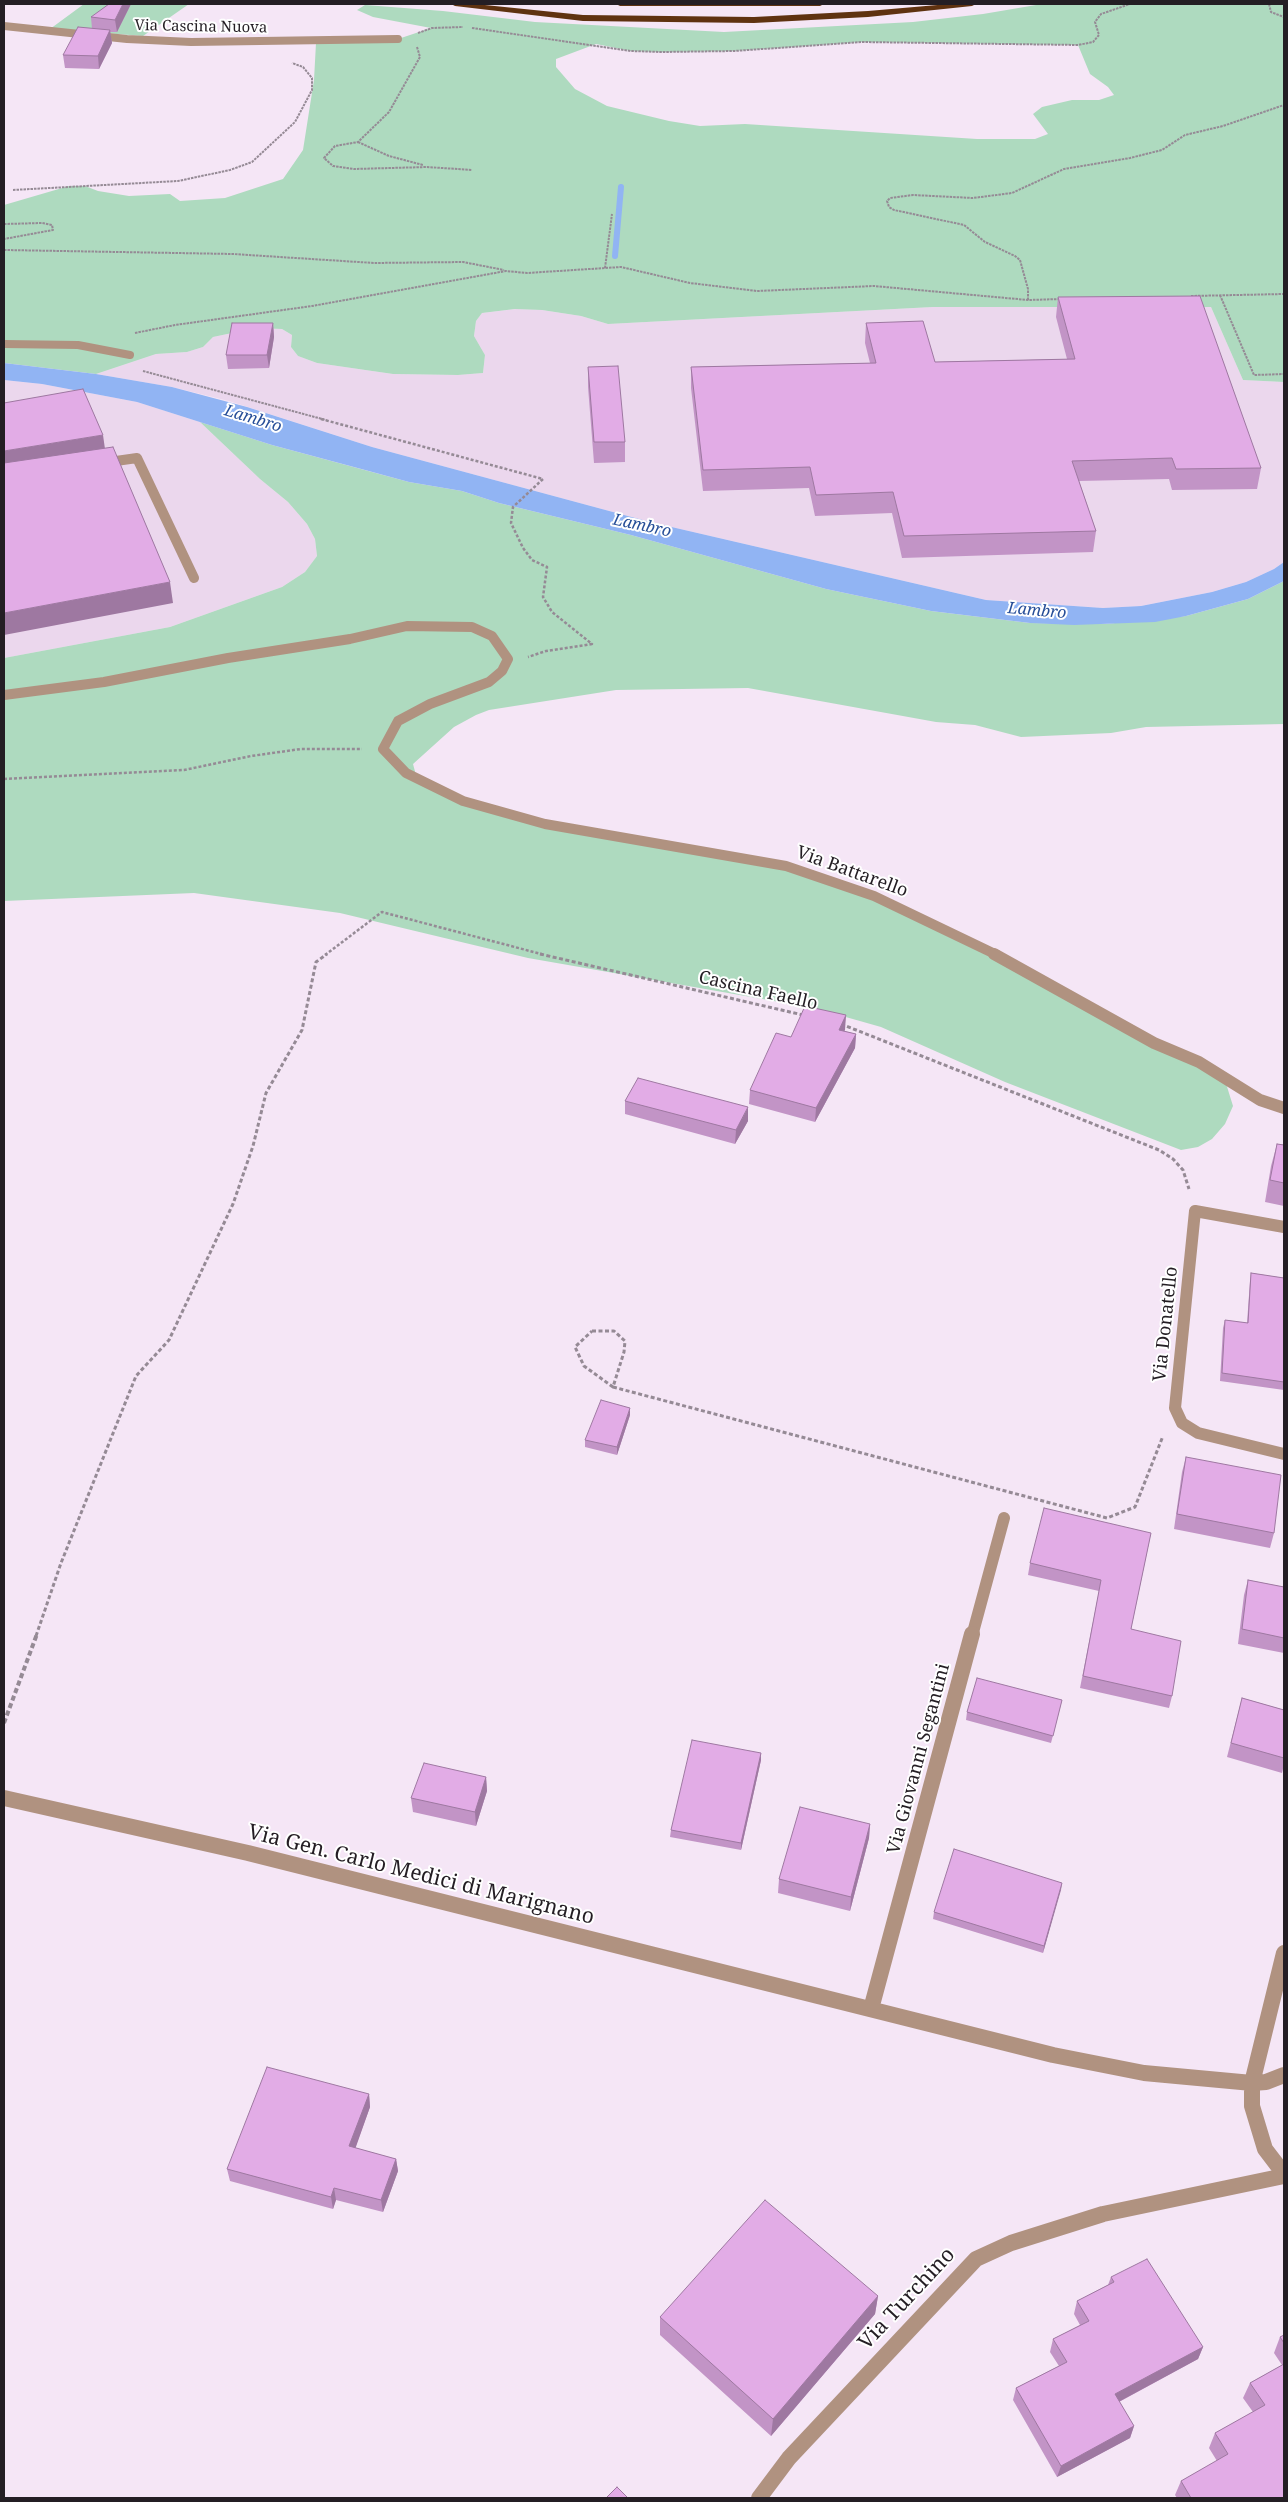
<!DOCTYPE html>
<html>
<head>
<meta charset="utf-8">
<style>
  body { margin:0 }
  #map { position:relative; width:1288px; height:2502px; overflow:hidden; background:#f5e6f6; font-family:"Noto Serif",serif }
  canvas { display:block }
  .frame { position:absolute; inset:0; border:5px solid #241e24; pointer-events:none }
</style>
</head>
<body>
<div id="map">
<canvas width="1288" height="2502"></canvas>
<div class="frame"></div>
</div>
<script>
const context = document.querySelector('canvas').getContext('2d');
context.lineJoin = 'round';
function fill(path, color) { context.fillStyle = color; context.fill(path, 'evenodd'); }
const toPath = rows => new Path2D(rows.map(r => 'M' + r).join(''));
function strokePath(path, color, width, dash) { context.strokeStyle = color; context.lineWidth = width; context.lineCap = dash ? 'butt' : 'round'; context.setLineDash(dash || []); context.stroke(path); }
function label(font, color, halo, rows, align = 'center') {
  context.font = font + ' "Noto Serif",serif'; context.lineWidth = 4; context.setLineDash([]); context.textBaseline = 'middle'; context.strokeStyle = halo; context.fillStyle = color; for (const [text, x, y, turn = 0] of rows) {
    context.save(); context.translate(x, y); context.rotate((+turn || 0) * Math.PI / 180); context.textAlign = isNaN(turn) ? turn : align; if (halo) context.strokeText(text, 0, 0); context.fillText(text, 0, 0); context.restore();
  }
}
fill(toPath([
  [933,307,1211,307,1243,380,1284,382,1284,562,1274,569,1246,582,1212,592,1141,606,1103,608,986,600,650,522,372,447,229,401,172,387,96,374,156,354,187,352,203,347,213,337,256,328,282,329,292,335,291,347,298,356,317,363,393,374,458,375,483,373,485,355,474,336,476,321,482,313,516,309,542,310,581,316,608,324],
  [4,380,42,384,137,402,200,422,260,479,288,502,307,524,315,539,317,556,305,572,282,587,170,627,4,658]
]), '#ebd7ed');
fill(toPath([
  [84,4,189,4,143,36,50,29],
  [1042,4,1284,4,1284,382,1243,380,1211,307,933,307,608,324,581,316,542,310,515,309,482,313,476,321,474,336,485,355,483,373,458,375,393,374,317,363,298,356,291,347,292,335,282,329,256,328,213,337,203,347,187,352,156,354,96,374,4,363,4,205,69,186,85,186,98,191,129,196,170,194,180,201,225,198,283,179,303,150,314,80,316,43,398,39,431,28,373,17,357,10,365,5,443,11,535,22,724,32,913,22,983,14],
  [862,42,1078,45,1090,74,1108,87,1114,95,1099,100,1072,100,1042,107,1033,114,1048,134,1035,139,977,139,745,124,700,126,669,121,607,106,575,89,556,67,556,59,596,44,631,51,661,52,734,51],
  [200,422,272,445,409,482,462,491,499,503,631,535,826,589,931,611,1030,623,1105,624,1186,616,1248,599,1284,581,1284,724,1146,727,1111,733,1021,737,975,725,936,722,748,688,616,690,489,710,476,715,454,727,413,764,417,779,431,786,545,824,786,866,874,896,1224,1077,1233,1106,1225,1124,1212,1139,1198,1147,1181,1150,1005,1082,881,1027,814,1008,528,958,340,913,194,893,4,901,4,658,170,627,282,587,305,572,317,556,315,539,307,524,288,502,260,479]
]), '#aedabf');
fill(toPath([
  [4,363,96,374,172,387,247,407,372,447,650,522,986,600,1103,608,1141,606,1212,592,1246,582,1274,569,1284,562,1284,581,1248,599,1186,616,1155,622,1074,625,1030,623,931,611,826,589,631,535,499,503,462,491,409,482,365,470,272,445,137,402,42,384,4,380]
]), '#91b4f3');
strokePath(toPath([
  [615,256,621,187]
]), '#91b4f3', 6);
strokePath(toPath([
  [1269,4,1271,12,1284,17],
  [472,28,631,51,661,52,734,51,862,42,1078,45,1093,42,1099,35,1095,22,1101,14,1130,4],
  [418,33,432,28,463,27],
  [417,47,420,57,389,112,358,142,335,146,324,158,333,166,354,169,427,167,472,170],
  [358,142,389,156,423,165],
  [13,190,178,181,230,170,252,162,295,122,312,90,312,78,303,67,292,63],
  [4,224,42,223,52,225,53,230,4,239],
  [4,250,233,254,374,263,463,262,504,270],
  [605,268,612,214],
  [1220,295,1254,375,1284,374],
  [1191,296,1284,294],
  [1028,300,1028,289,1020,260,1015,256,985,242,964,225,894,210,889,207,887,201,890,198,913,195,973,198,1012,193,1064,169,1130,158,1162,150,1185,135,1223,126,1284,105],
  [135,333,175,325,312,306,506,271,527,273,621,267,690,283,757,291,874,286,1028,300,1062,299],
  [143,371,326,420]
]), '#958a95', 2, [2.5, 1]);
strokePath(toPath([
  [321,419,543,479,513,507,511,523,523,548,532,560,547,567,543,597,552,612,592,644,546,651,528,657],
  [4,779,184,770,251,756,301,749,362,749],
  [325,955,382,912,545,955]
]), '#958a95', 2.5, [3, 2]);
strokePath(toPath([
  [540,954,803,1015],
  [841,1024,1159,1150,1173,1159,1183,1170,1189,1189],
  [592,1331,614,1331,625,1341,624,1352,613,1387,584,1366,575,1347,592,1331],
  [613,1387,1107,1518,1135,1507,1163,1436],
  [36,1636,61,1563,136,1376,169,1340,233,1204,253,1146,266,1093,302,1030,316,962,327,954]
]), '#958a95', 3, [4, 2.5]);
strokePath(toPath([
  [4,1723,37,1634]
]), '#958a95', 4, [5, 3]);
strokePath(toPath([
  [4,26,127,39,191,42,398,39],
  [4,344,78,345,130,355]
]), '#b09280', 8);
strokePath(toPath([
  [102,463,137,458,194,578],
  [4,695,104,682,228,658,350,639,407,626,472,627,492,636,508,659,502,671,489,682,430,704,398,721,383,749,406,773,463,801,545,824,786,866,874,896,997,955]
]), '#b09280', 10);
strokePath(toPath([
  [994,954,1154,1043,1199,1062,1260,1100,1284,1108],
  [1284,1227,1195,1211,1175,1408,1182,1423,1198,1433,1284,1454],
  [972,1636,1004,1518]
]), '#b09280', 12);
strokePath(toPath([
  [4,1798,248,1853,1053,2055,1144,2073,1252,2083,1266,2082,1284,2075],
  [1284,1953,1252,2083,1252,2106,1265,2149,1284,2174],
  [871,2009,972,1634],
  [759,2498,789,2458,976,2259,1011,2243,1103,2214,1284,2176]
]), '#b09280', 16);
fill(toPath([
  [451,4,475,4,583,15,754,17,868,11,949,4,976,4,972,6,868,17,754,23,583,21,455,6,451,4],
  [616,4,824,4,820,6,620,6,616,4]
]), '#5f3210');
fill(toPath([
  [131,4,117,32,110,32,112,43,99,69,65,68,63,55,92,29,91,17],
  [1058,297,1261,468,1257,489,1172,490,1169,479,1079,481,1096,531,1093,552,902,558,892,513,815,516,809,488,703,491,691,388,691,367,870,363,865,343,866,323,935,362,1067,359,1056,317],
  [273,323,274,337,269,368,228,369,226,355],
  [588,367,625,442,625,462,594,463,588,387],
  [846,1015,844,1031,856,1034,855,1048,815,1122,749,1104,750,1090],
  [625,1101,748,1121,735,1144,625,1114],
  [1277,1144,1284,1145,1284,1206,1265,1202,1271,1166],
  [1251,1273,1284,1278,1284,1390,1220,1381,1223,1328,1225,1320,1247,1323,1250,1281],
  [630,1415,617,1455,585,1447,585,1440],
  [1186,1457,1274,1533,1270,1548,1174,1529,1182,1472],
  [1151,1533,1131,1629,1172,1696,1169,1708,1080,1688,1099,1591,1028,1575,1030,1563],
  [1248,1580,1284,1587,1284,1653,1238,1644,1244,1595],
  [1242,1698,1284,1710,1284,1765,1282,1773,1227,1757],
  [1062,1700,1051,1743,966,1720,967,1712],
  [761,1753,761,1760,741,1850,670,1837,671,1830],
  [486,1777,487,1791,476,1826,413,1812,411,1798],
  [870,1824,869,1838,850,1911,778,1893,779,1879],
  [1062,1883,1043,1953,933,1919,934,1912],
  [369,2094,370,2107,355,2148,396,2159,398,2171,383,2212,336,2200,333,2209,230,2181,227,2169],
  [1111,2277,1203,2347,1198,2359,1119,2402,1134,2426,1130,2438,1057,2477,1013,2400,1016,2388,1059,2366,1050,2352,1053,2339,1080,2325,1074,2314,1077,2301,1108,2285],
  [878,2296,875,2314,771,2436,660,2335,660,2317],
  [1284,2335,1284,2498,1177,2498,1175,2495,1181,2481,1217,2461,1209,2448,1215,2433,1253,2412,1243,2398,1250,2383,1282,2365,1274,2353,1280,2337]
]), '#c294c6');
fill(toPath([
  [123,4,131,4,117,32,115,20],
  [110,30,112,43,99,69,98,56],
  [273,323,274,337,269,368,267,355],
  [103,435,106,456,4,472,4,451],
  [170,582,173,603,4,635,4,613],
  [846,1015,845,1030,838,1044,839,1030],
  [856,1034,855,1048,815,1122,816,1108],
  [748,1107,748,1121,735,1144,736,1130],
  [630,1408,630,1415,617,1455,617,1447],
  [761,1753,761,1760,741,1850,741,1843],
  [486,1777,487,1791,476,1826,475,1812],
  [870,1824,869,1838,850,1911,851,1897],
  [1062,1883,1061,1890,1043,1953,1044,1946],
  [369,2094,370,2107,352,2158,349,2146],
  [396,2159,398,2171,383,2212,381,2200],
  [334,2188,336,2200,333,2209,331,2197],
  [878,2296,875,2314,771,2436,773,2419],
  [1203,2347,1198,2359,1111,2406,1115,2394],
  [1134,2426,1130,2438,1057,2477,1061,2466]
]), '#9e78a1');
const building = toPath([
  [109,4,123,4,115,20,91,17,109,4],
  [78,27,110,30,98,56,63,55,78,27],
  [1200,296,1261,468,1176,469,1172,458,1072,461,1096,531,904,536,893,492,816,495,810,467,703,470,691,367,876,363,866,323,923,321,935,362,1075,359,1058,297,1200,296],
  [232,323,273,323,267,355,226,355,232,323],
  [618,366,625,442,594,442,588,367,618,366],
  [83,389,103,435,4,451,4,403,83,389],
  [113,447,170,582,4,613,4,463,113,447],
  [805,1006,846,1015,839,1030,856,1034,816,1108,750,1090,776,1033,791,1037,805,1006],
  [638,1078,748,1107,736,1130,625,1101,638,1078],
  [1277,1144,1284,1145,1284,1183,1270,1180,1277,1144],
  [1251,1273,1284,1278,1284,1382,1222,1373,1225,1320,1248,1323,1251,1273],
  [601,1400,630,1408,617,1447,585,1440,601,1400],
  [1186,1457,1281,1475,1274,1533,1177,1514,1186,1457],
  [1044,1508,1151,1533,1131,1629,1181,1641,1172,1696,1083,1676,1101,1580,1030,1563,1044,1508],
  [1248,1580,1284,1587,1284,1638,1242,1629,1248,1580],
  [977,1678,1062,1700,1053,1736,967,1712,977,1678],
  [1242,1698,1284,1710,1284,1758,1231,1743,1242,1698],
  [692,1740,761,1753,741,1843,671,1830,692,1740],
  [424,1763,486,1777,475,1812,411,1798,424,1763],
  [800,1807,870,1824,851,1897,779,1879,800,1807],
  [954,1849,1062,1883,1044,1946,934,1912,954,1849],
  [267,2067,369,2094,349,2146,396,2159,381,2200,334,2188,331,2197,227,2169,267,2067],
  [765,2200,878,2296,773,2419,660,2317,765,2200],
  [1147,2259,1203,2347,1115,2394,1134,2426,1061,2466,1016,2388,1067,2362,1053,2339,1089,2321,1077,2301,1114,2282,1111,2277,1147,2259],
  [1284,2335,1284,2343,1280,2337,1284,2335],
  [1284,2364,1284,2498,1191,2498,1181,2481,1228,2454,1215,2433,1265,2405,1250,2383,1284,2364],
  [617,2487,628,2498,606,2498,617,2487]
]);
fill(building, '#e2ace6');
strokePath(building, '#9e78a1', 1);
label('15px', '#241e24', '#fff', [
  ["Via Cascina Nuova",201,27,1]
]);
label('italic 16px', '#264e98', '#fff', [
  ["Lambro",253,419,17],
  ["Lambro",642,526,12],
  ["Lambro",1037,611,5]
]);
label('18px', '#241e24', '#fff', [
  ["Via Battarello",852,872,20],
  ["Cascina Faello",758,991,13],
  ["Via Donatello",1166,1324,-84],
  ["Via Giovanni Segantini",919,1759,-75]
]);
label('21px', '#241e24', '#fff', [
  ["Via Gen. Carlo Medici di Marignano",421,1875,14],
  ["Via Turchino",907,2299,-47]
]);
</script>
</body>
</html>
